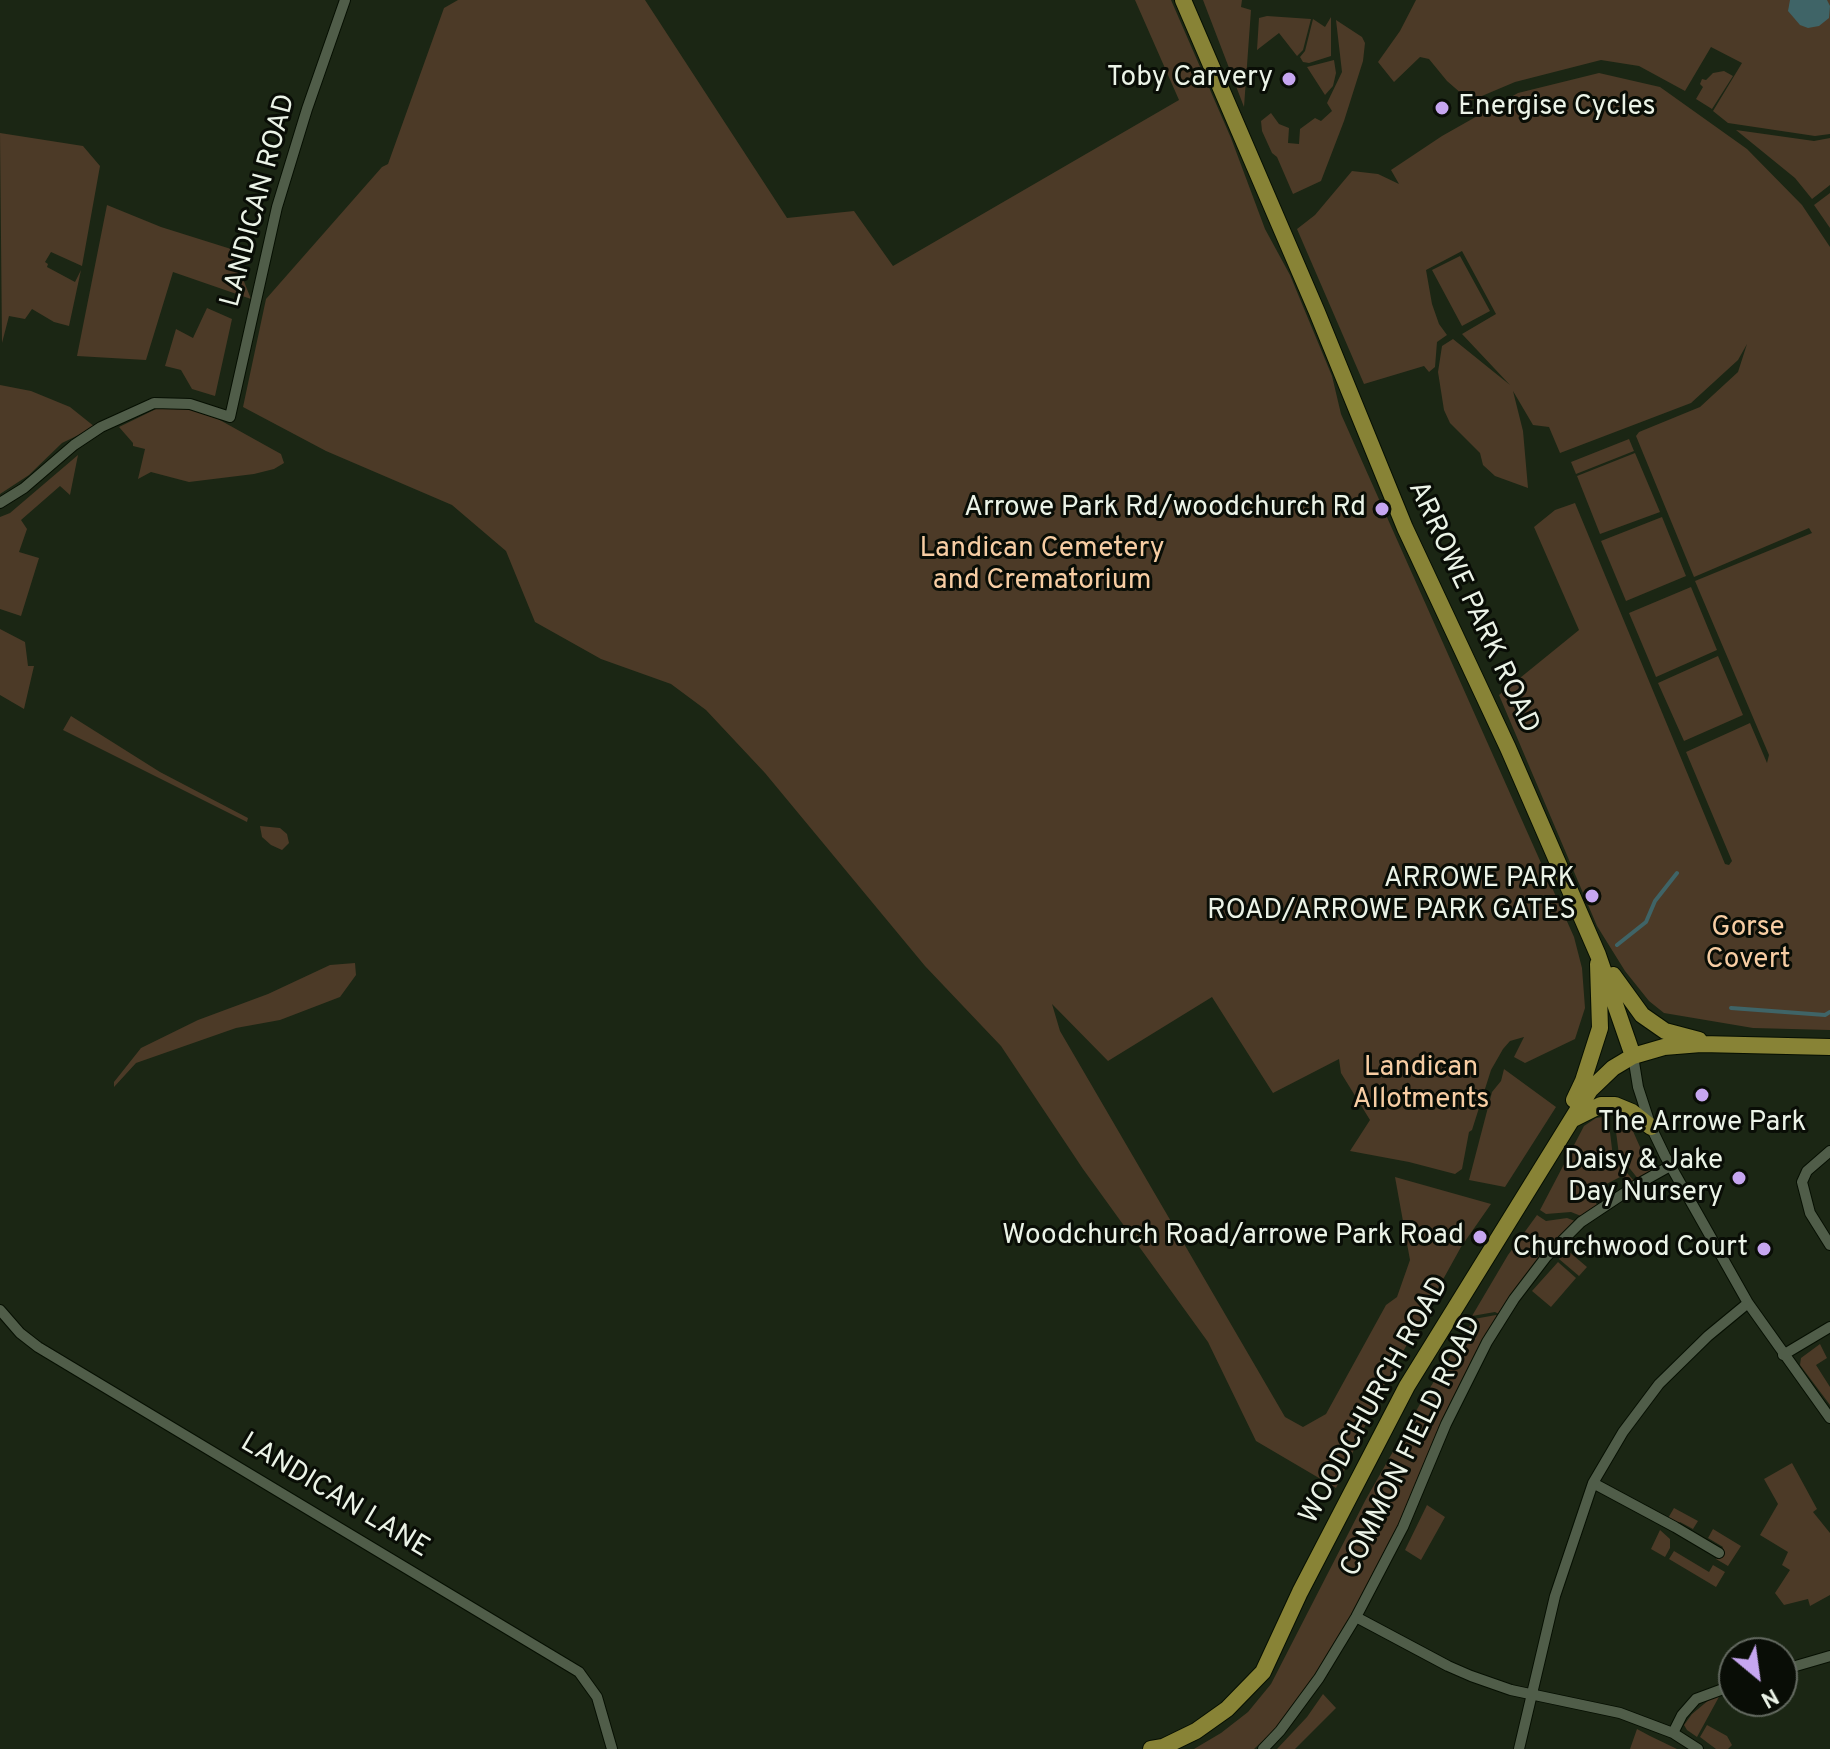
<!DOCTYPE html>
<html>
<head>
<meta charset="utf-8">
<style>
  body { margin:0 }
  #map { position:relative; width:1830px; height:1749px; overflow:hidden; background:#1b2614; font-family:Overpass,sans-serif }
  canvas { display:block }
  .north { position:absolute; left:1718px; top:1637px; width:80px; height:80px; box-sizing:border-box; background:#090d06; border:2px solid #636960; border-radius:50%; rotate:151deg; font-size:22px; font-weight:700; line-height:32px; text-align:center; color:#ebf3e7 }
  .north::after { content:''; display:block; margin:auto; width:28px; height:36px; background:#c6a6f0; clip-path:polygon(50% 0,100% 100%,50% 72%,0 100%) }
</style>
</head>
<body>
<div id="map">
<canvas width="1830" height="1749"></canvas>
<div class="north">N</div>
</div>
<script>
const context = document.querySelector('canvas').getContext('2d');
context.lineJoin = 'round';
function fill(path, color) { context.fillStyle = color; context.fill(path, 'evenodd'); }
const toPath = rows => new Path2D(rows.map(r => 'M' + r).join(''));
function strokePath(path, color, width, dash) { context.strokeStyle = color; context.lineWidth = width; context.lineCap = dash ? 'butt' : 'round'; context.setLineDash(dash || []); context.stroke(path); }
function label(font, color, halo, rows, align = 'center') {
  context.font = font + ' Overpass,sans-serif'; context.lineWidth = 6; context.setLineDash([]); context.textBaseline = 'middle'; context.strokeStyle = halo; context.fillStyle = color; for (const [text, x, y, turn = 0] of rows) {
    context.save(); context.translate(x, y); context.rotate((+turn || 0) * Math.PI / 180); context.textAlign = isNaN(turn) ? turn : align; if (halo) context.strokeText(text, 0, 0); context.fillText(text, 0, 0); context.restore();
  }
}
fill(toPath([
  [458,0,645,0,787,218,854,211,893,266,1179,100,1135,0,1171,0,1231,138,1265,229,1290,275,1332,376,1341,414,1574,937,1582,968,1585,1008,1575,1039,1525,1063,1514,1057,1524,1037,1510,1041,1503,1049,1491,1070,1472,1130,1469,1132,1462,1169,1455,1174,1409,1162,1350,1151,1370,1120,1341,1073,1339,1059,1273,1093,1212,997,1108,1061,1052,1004,1060,1031,1285,1417,1303,1427,1326,1414,1386,1305,1397,1297,1410,1260,1395,1177,1491,1204,1461,1247,1384,1386,1336,1488,1256,1441,1208,1342,1083,1169,1001,1046,925,966,765,773,706,710,671,684,601,659,535,622,506,551,452,505,326,451,243,407,266,299,382,167,388,164,444,8],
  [1203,0,1242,0,1241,7,1251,10,1244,107],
  [1416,0,1830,0,1830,134,1815,136,1728,123,1713,111,1742,63,1711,47,1685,91,1639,66,1601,60,1515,82,1470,101,1447,81,1429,59,1420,57,1394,82,1378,62,1400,31],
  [1267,16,1311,19,1303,50,1297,56,1279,33,1257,50,1259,18],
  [1331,17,1331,56,1309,63,1303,62,1300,57,1305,51,1313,19,1325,27],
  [1336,20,1362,37,1365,43,1363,61,1344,121,1321,181,1293,194,1277,157,1272,153,1262,131,1261,121,1271,113,1279,124,1289,128,1288,143,1299,144,1300,129,1315,118,1321,121,1332,111,1327,103,1342,72],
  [1334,60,1336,73,1333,86,1325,95,1307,67],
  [1724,71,1733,76,1712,109,1696,99,1703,87,1700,84,1702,79,1706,80,1713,73],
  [1599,73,1660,87,1747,149,1802,205,1830,247,1830,1030,1753,1028,1664,1013,1649,1001,1625,971,1597,926,1499,695,1579,630,1534,527,1555,510,1575,503,1725,864,1729,865,1732,861,1686,752,1750,723,1767,763,1769,755,1695,581,1812,533,1809,528,1694,577,1636,436,1639,432,1700,407,1738,372,1747,344,1738,360,1691,403,1560,453,1549,427,1533,425,1513,391,1523,431,1528,488,1495,476,1483,465,1480,453,1450,423,1444,410,1438,372,1442,346,1453,339,1510,385,1462,334,1496,314,1462,251,1426,270,1432,304,1439,324,1447,335,1437,342,1435,367,1429,372,1424,366,1364,384,1297,229,1315,215,1352,171,1378,174,1399,184,1391,170,1442,136,1518,93],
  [1736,130,1814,141,1830,138,1830,185,1812,199,1795,178],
  [0,133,83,146,100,166,82,266,51,252,45,262,48,264,47,267,75,282,81,270,69,326,54,322,32,309,25,319,9,316,2,343],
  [1830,193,1830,228,1814,205],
  [107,205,161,227,231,249,251,299,173,272,146,360,77,356],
  [1460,256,1490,311,1462,326,1432,270],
  [207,308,232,319,215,396,192,389,181,370,165,366,176,329,193,338],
  [0,385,31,391,70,407,95,427,62,443,29,475,0,494],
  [156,409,189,409,218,419,281,454,284,463,274,469,254,474,189,482,151,472,138,479,145,449,133,446,133,443,119,427],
  [1629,439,1634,451,1576,474,1571,462],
  [1635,453,1660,512,1600,534,1577,476],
  [78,455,70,495,60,486,21,520,27,529,19,552,39,558,21,616,0,609,0,517,10,513],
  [1662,517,1686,576,1626,601,1601,541],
  [1691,587,1717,650,1656,677,1629,613],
  [0,629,25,642,28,666,34,666,24,709,0,695],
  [1718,656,1743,715,1684,741,1658,683],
  [71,716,160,772,248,818,247,822,63,730],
  [260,826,280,828,287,834,289,843,282,850,271,845,262,837],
  [355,963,356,975,340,997,280,1020,236,1028,136,1063,114,1087,114,1082,141,1048,198,1020,268,994,330,965],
  [1504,1069,1556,1107,1505,1187,1469,1180,1492,1092,1501,1081],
  [1608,1116,1613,1157,1635,1182,1628,1186,1622,1176,1591,1192,1597,1205,1581,1216,1571,1212,1546,1214,1540,1210,1584,1126,1596,1118],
  [1614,1116,1626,1121,1632,1129,1652,1174,1639,1180,1619,1155],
  [1537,1215,1546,1221,1567,1218,1575,1221,1533,1267,1499,1314,1495,1312,1472,1316,1508,1255],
  [1567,1250,1587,1267,1579,1276,1559,1259],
  [1558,1262,1576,1278,1551,1307,1532,1291],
  [1496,1315,1500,1318,1362,1602,1305,1694,1285,1720,1254,1749,1194,1749,1221,1733,1248,1712,1271,1684,1366,1499,1424,1397,1474,1319],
  [1820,1344,1827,1358,1816,1365,1830,1387,1830,1405,1800,1365,1801,1358],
  [1792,1463,1817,1509,1813,1512,1830,1533,1830,1595,1810,1606,1808,1599,1784,1605,1775,1593,1790,1570,1782,1565,1788,1552,1760,1535,1778,1504,1764,1479],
  [1427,1505,1445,1517,1421,1560,1405,1550],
  [1674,1508,1698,1521,1693,1529,1680,1522,1675,1531,1664,1525],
  [1713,1529,1741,1546,1728,1566,1716,1559,1723,1547,1708,1538],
  [1660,1530,1670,1539,1670,1548,1665,1557,1651,1549],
  [1674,1551,1709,1572,1713,1565,1725,1572,1716,1587,1669,1559],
  [1323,1694,1336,1708,1295,1749,1277,1749,1307,1717],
  [1720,1695,1697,1737,1687,1730,1684,1725,1692,1714,1710,1699],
  [1707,1725,1727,1736,1732,1745,1728,1749,1716,1749,1700,1737],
  [1637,1729,1650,1736,1677,1749,1630,1749]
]), '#4c3a27');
fill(toPath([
  [1790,0,1827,0,1830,6,1829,18,1819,26,1808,28,1800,25,1788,11]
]), '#3f6467');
strokePath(toPath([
  [1617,945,1646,922,1655,901,1677,873],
  [1731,1008,1825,1015,1830,1012]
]), '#3f6467', 4);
const minor = toPath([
  [0,503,24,488,74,445,101,427,154,403,190,404,230,417,277,207,307,109,345,0],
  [1633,1056,1638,1087,1651,1127,1665,1156,1748,1303,1830,1418],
  [1830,1151,1807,1171,1802,1182,1810,1213,1830,1245],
  [0,1310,20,1333,38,1347,579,1672,597,1697,612,1749],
  [1783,1355,1830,1327],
  [1593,1483,1675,1527,1719,1553],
  [1356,1617,1448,1666,1471,1676,1511,1690,1620,1713,1673,1733,1698,1749],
  [1782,1670,1830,1656],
  [1673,1733,1682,1715,1696,1699,1734,1685],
  [1263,1749,1280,1731,1319,1678,1356,1617,1403,1527,1446,1424,1487,1342,1514,1299,1546,1257,1581,1222,1638,1184,1672,1165],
  [1519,1749,1555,1596,1593,1483,1623,1432,1659,1384,1708,1336,1748,1303]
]);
const primary = toPath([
  [1183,0,1317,312,1405,528,1508,748,1598,955,1633,1056],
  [1613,975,1642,1015,1665,1031,1699,1040],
  [1574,1100,1583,1081,1600,1028,1598,964],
  [1573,1119,1601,1105,1615,1105,1632,1112,1651,1127],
  [1151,1749,1163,1747,1196,1731,1227,1709,1263,1672,1300,1592,1407,1386,1590,1090,1613,1068,1633,1056,1664,1047,1701,1044,1830,1047]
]);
strokePath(minor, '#060f02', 12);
strokePath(primary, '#060f02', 18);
strokePath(minor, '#505d49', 10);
strokePath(primary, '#888336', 16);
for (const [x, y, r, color] of [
  [1289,79,8,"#c6a6f0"],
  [1442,108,8,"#c6a6f0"],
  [1382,509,8,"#c6a6f0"],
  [1592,896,8,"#c6a6f0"],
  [1702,1095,8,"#c6a6f0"],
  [1739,1178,8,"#c6a6f0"],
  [1480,1237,8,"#c6a6f0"],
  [1764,1249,8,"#c6a6f0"]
]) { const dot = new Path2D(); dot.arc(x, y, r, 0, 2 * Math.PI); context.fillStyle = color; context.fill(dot); strokePath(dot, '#090d06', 3); }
label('28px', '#ebf3e7', '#090d06', [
  ["Toby Carvery",1273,79],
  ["Energise Cycles",1458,108,"left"],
  ["Arrowe Park Rd/woodchurch Rd",1366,509],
  ["ARROWE PARK",1576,880],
  ["ROAD/ARROWE PARK GATES",1576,912],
  ["The Arrowe Park",1702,1124,"center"],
  ["Daisy & Jake",1723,1162],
  ["Day Nursery",1723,1194],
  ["Woodchurch Road/arrowe Park Road",1464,1237],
  ["Churchwood Court",1748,1249]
], 'right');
label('28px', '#ebf3e7', '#090d06', [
  ["LANDICAN ROAD",260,201,-75],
  ["ARROWE PARK ROAD",1472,608,65],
  ["WOODCHURCH ROAD",1376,1401,-61],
  ["COMMON FIELD ROAD",1413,1447,-64],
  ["LANDICAN LANE",334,1497,31]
]);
label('28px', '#f7cda3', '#090d06', [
  ["Landican Cemetery",1042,550],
  ["and Crematorium",1042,582],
  ["Gorse",1748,929],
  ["Covert",1748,961],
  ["Landican",1421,1069],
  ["Allotments",1421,1101]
]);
</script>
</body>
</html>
